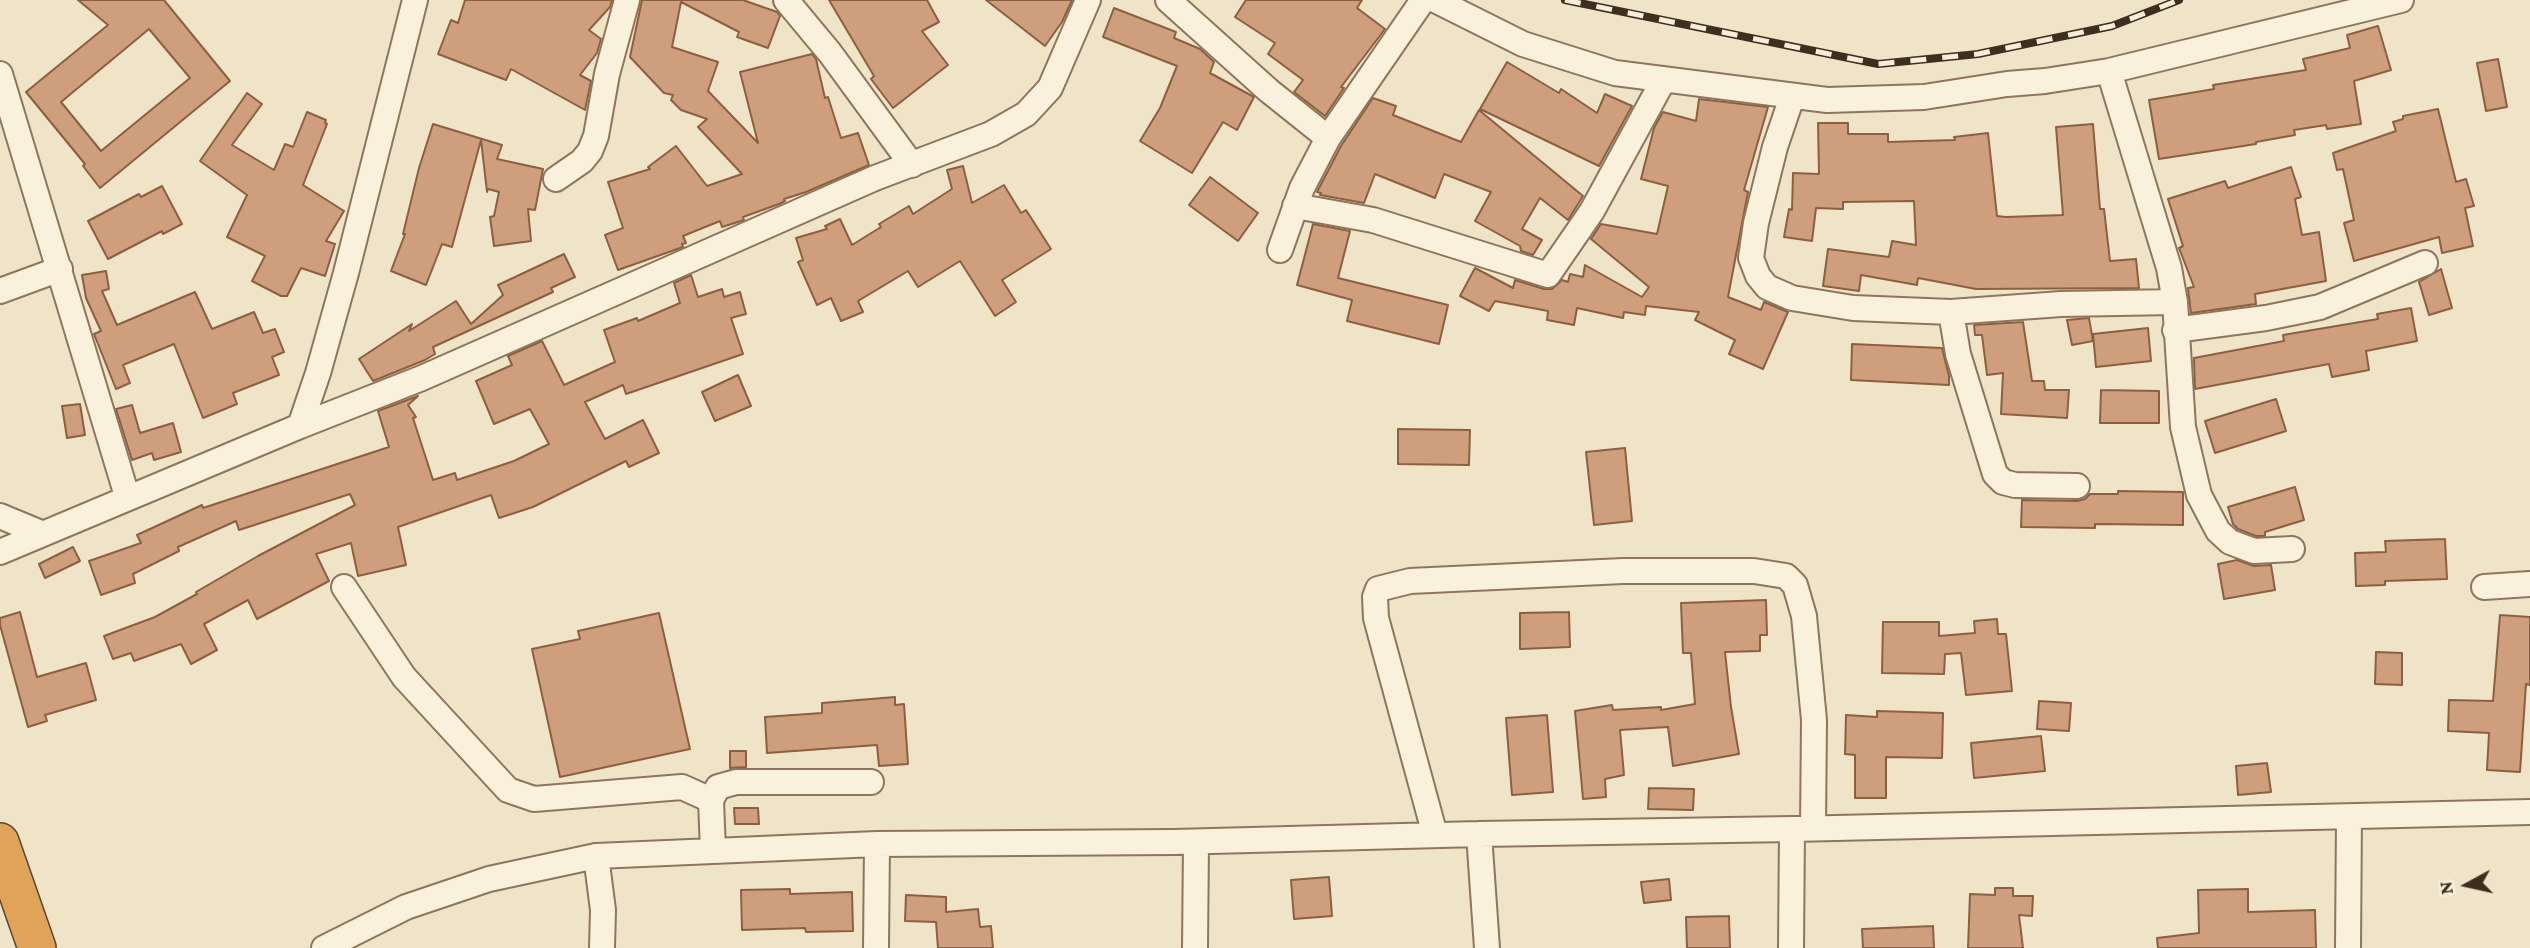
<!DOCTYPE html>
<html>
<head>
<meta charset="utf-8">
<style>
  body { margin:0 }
  #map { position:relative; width:2530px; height:948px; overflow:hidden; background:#f0e4c8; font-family:"Crimson Pro",serif }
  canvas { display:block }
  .north { position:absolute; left:2432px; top:850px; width:70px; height:70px; -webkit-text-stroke:5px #f7eed8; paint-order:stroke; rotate:262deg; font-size:19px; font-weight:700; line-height:28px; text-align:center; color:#3d2e20 }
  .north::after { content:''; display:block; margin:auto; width:24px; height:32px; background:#3d2e20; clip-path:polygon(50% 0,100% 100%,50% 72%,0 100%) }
</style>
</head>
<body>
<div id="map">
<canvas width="2530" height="948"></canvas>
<div class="north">N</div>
</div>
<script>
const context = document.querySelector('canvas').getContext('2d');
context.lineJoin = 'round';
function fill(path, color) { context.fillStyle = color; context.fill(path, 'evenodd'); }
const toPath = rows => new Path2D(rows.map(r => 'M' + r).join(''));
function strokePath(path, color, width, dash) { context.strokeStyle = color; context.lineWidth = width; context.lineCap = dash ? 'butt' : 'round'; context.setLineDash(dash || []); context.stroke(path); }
const building = toPath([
  [78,0,164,0,230,81,100,188,83,166,85,164,26,92,108,25,78,0],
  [149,29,190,78,101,151,61,102,149,29],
  [465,0,612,0,610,7,589,30,601,39,597,53,580,75,591,81,585,110,511,69,506,80,438,54,451,20,458,23,465,0],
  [642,0,743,0,777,12,780,16,768,48,737,37,739,32,681,2,672,47,718,62,708,91,758,143,740,72,812,54,816,59,825,98,828,97,841,138,858,133,869,165,806,192,784,199,785,201,779,204,743,217,744,220,722,227,720,221,683,236,686,243,682,244,683,247,618,270,605,235,623,228,608,182,650,169,648,167,676,146,707,186,742,174,698,127,707,119,681,110,671,100,673,95,664,93,630,57,642,0],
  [829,0,927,0,939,22,922,31,948,65,893,108,871,79,874,76,829,0],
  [986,0,1072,0,1062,22,1045,46,986,0],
  [1246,0,1362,0,1357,8,1385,29,1341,87,1344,88,1325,116,1294,92,1303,80,1268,54,1275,43,1235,17,1246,0],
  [1114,8,1176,32,1174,38,1200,49,1214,62,1210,73,1254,97,1237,130,1223,122,1192,173,1140,141,1160,108,1177,66,1103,37,1114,8],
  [2378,26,2391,70,2354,81,2361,124,2327,129,2326,125,2294,130,2295,135,2256,142,2256,144,2159,159,2149,100,2214,89,2213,85,2306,70,2303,59,2350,48,2347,35,2378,26],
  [2498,59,2507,107,2486,111,2477,63,2498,59],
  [1507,62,1559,93,1561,89,1597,113,1605,94,1632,106,1599,166,1480,109,1507,62],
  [247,93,262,104,232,145,274,170,285,144,293,147,307,112,326,120,325,123,327,124,303,185,344,211,326,241,335,244,325,276,301,268,287,296,281,296,252,281,265,256,227,237,247,195,200,161,247,93],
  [1373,98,1396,106,1393,115,1461,142,1479,110,1583,196,1568,220,1540,198,1522,229,1542,240,1533,255,1521,251,1520,246,1475,221,1491,192,1444,174,1435,198,1375,174,1364,203,1320,195,1321,193,1317,192,1341,146,1373,98],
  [1699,99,1768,107,1744,190,1748,192,1728,297,1761,310,1764,302,1788,312,1763,369,1729,354,1735,340,1695,320,1699,312,1646,306,1645,315,1624,312,1623,318,1577,308,1574,325,1547,320,1548,311,1495,301,1489,311,1460,296,1475,268,1513,288,1515,280,1544,289,1552,289,1562,280,1568,282,1570,274,1583,277,1585,265,1642,297,1649,287,1591,239,1601,224,1657,234,1668,186,1641,179,1654,128,1663,112,1696,121,1699,99],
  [2438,109,2456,182,2466,179,2474,206,2465,208,2473,246,2442,253,2439,237,2354,261,2344,223,2354,220,2343,169,2337,170,2333,153,2396,131,2393,122,2403,119,2403,116,2438,109],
  [1818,123,1848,123,1848,134,1888,134,1888,142,1955,140,1954,137,1988,133,1997,216,2006,217,2063,215,2056,127,2093,124,2100,209,2104,209,2110,261,2136,259,2139,288,1976,289,1918,278,1917,285,1861,275,1859,291,1823,286,1828,249,1889,257,1892,241,1916,245,1914,201,1843,202,1843,209,1816,208,1812,241,1784,237,1789,209,1792,210,1793,173,1819,174,1818,123],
  [433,124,502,145,497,159,543,169,535,210,528,209,531,241,494,246,490,217,494,216,499,192,488,189,487,192,481,140,452,247,442,244,426,285,391,271,405,234,403,234,419,168,433,124],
  [963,166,972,203,1004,185,1021,213,1026,210,1051,249,1002,280,1016,302,995,316,960,261,918,287,908,271,858,301,863,312,841,321,831,298,817,305,798,262,803,260,796,238,827,229,825,226,840,219,852,245,881,227,879,224,909,206,913,214,952,189,947,170,963,166],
  [2291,167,2301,197,2295,199,2302,235,2319,232,2326,281,2255,294,2256,304,2191,313,2188,288,2194,287,2179,248,2183,246,2168,199,2225,181,2228,188,2291,167],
  [1210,177,1258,213,1238,241,1189,205,1210,177],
  [162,186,182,224,163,234,162,231,108,259,88,221,139,194,141,197,162,186],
  [1313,224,1350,231,1338,278,1448,305,1439,344,1347,321,1352,300,1297,285,1313,224],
  [564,254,575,277,551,288,553,292,433,347,435,354,425,360,373,381,359,359,412,324,409,331,456,301,471,324,503,295,498,285,564,254],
  [2441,269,2452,308,2429,315,2419,282,2441,269],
  [106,271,109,289,102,291,117,325,195,292,212,329,254,312,263,333,275,329,284,352,272,357,279,375,233,393,237,404,203,418,174,344,123,365,130,383,116,389,94,334,101,331,86,298,82,275,106,271],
  [691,275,698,297,722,289,724,297,740,292,746,314,731,318,743,354,626,394,623,385,585,402,605,439,643,420,659,453,629,467,626,461,533,507,499,518,491,495,398,527,406,565,358,576,351,543,316,554,329,581,257,619,248,600,204,624,217,650,191,664,181,644,134,661,131,653,113,659,104,636,155,617,197,594,196,592,258,556,355,505,350,494,239,530,236,521,178,547,179,551,133,574,135,583,101,595,89,561,141,543,137,535,202,505,203,508,389,447,378,411,418,396,408,405,416,417,413,418,433,480,455,473,457,480,514,461,549,444,530,409,494,424,476,381,512,365,508,356,542,341,564,385,615,362,604,330,637,318,638,321,680,303,674,283,691,275],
  [2411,308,2417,341,2366,351,2369,370,2332,377,2329,364,2195,389,2194,358,2284,341,2283,335,2378,319,2377,314,2411,308],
  [2089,318,2093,341,2072,345,2067,320,2089,318],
  [2023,322,2032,381,2044,381,2045,390,2069,390,2067,418,2001,414,2003,373,1987,375,1982,335,1975,335,1974,325,2023,322],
  [2148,328,2151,361,2096,367,2093,334,2148,328],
  [1852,344,1942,348,1949,376,1949,385,1851,380,1852,344],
  [738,375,751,406,715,421,702,392,738,375],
  [2101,390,2159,391,2159,423,2100,423,2101,390],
  [2276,399,2286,431,2215,453,2205,421,2276,399],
  [80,404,85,435,67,438,62,406,80,404],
  [132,405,140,433,173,423,181,452,154,460,152,453,132,460,116,409,132,405],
  [1398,429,1470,430,1469,465,1398,464,1398,429],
  [1625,448,1632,521,1594,525,1586,452,1625,448],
  [2295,487,2304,520,2265,532,2265,536,2256,536,2238,529,2233,524,2228,507,2295,487],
  [2118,491,2183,492,2183,525,2095,524,2095,528,2021,527,2022,500,2077,501,2085,499,2090,494,2118,494,2118,491],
  [2445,539,2447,579,2385,581,2385,585,2356,586,2355,553,2386,552,2385,541,2445,539],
  [73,547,80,561,45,578,39,564,73,547],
  [2237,560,2254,566,2271,565,2275,590,2224,599,2218,564,2237,560],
  [1766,600,1767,635,1760,635,1760,651,1725,652,1731,707,1739,754,1673,766,1668,727,1620,730,1624,775,1605,779,1606,797,1583,799,1575,711,1612,705,1613,710,1661,707,1661,710,1695,704,1691,653,1683,653,1681,603,1766,600],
  [20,612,37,677,86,663,96,700,45,715,47,721,28,727,0,625,0,618,20,612],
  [1569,612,1570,647,1520,649,1520,613,1569,612],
  [659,613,690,749,560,777,532,649,580,639,578,631,659,613],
  [2500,615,2530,617,2530,685,2526,684,2520,772,2487,770,2489,733,2448,731,2449,700,2493,701,2500,615],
  [1997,619,1998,634,2006,634,2012,691,1966,695,1961,653,1945,654,1944,674,1882,673,1883,622,1939,622,1939,636,1975,633,1974,621,1997,619],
  [2376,652,2402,653,2402,685,2375,684,2376,652],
  [895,697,895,705,904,704,908,764,879,766,877,745,767,753,765,717,822,713,822,703,895,697],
  [2039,701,2071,703,2069,731,2037,729,2039,701],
  [1877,711,1943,713,1942,758,1886,757,1886,798,1855,798,1855,755,1845,754,1846,715,1877,717,1877,711],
  [1547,715,1553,792,1512,795,1506,718,1547,715],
  [2041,736,2045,771,1974,778,1971,743,2041,736],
  [730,751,746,751,746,767,730,768,730,751],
  [2267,763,2271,792,2238,795,2236,766,2267,763],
  [1649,788,1694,789,1693,810,1648,809,1649,788],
  [734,808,758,808,759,824,735,824,734,808],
  [1329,877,1332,916,1294,919,1291,880,1329,877],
  [1669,879,1671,900,1644,903,1641,882,1669,879],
  [1995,888,2013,888,2013,896,2033,896,2032,916,2019,915,2023,948,1968,948,1970,894,1995,895,1995,888],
  [790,889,790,894,852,892,853,931,806,932,805,928,742,930,741,890,790,889],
  [2248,889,2248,912,2315,910,2316,948,2158,948,2157,938,2199,933,2198,890,2248,889],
  [906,895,946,897,946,912,978,909,980,927,991,926,993,948,938,948,936,922,905,921,906,895],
  [1729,916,1730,948,1687,948,1686,917,1729,916],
  [1933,926,1934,948,1863,948,1862,929,1933,926]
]);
fill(building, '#cf9f7d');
strokePath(building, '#8d5f41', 2);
const minor = toPath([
  [786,0,830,53,912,165],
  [1168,0,1268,90,1328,138],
  [1435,0,1523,44,1615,73,1827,100,1924,97,2007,84,2045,81,2109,71,2401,0],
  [2109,71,2169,268,2175,302,2183,427,2199,495,2218,531,2230,542,2254,551,2292,549],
  [0,74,127,496],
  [1792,97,1775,147,1756,223,1751,258,1758,276,1767,287,1792,298,1853,308,1951,312,2061,304,2175,302],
  [556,179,582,161,590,151,596,136,607,74,627,0],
  [1295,206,1373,220,1548,275,1592,211,1664,79],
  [1280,250,1302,188,1328,138,1423,0],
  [0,291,60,269],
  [1951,312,1958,354,1995,474,2003,482,2015,485,2077,486],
  [2175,330,2266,318,2320,307,2425,263],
  [300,426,422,378,875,178,991,134,1026,114,1050,88,1088,0],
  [0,516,41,533],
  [0,552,300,426,318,373,346,273,415,0],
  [344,587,404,677,508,790,534,799,682,787,711,800],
  [2484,587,2530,584],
  [1479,834,1487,948],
  [1435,835,1376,618,1375,597,1378,589,1410,581,1623,571,1754,571,1786,576,1795,585,1804,616,1814,720,1813,828],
  [713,851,711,800,718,787,736,782,871,782],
  [596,856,603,910,602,948],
  [324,948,406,907,489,879,596,856,877,844,1174,842,1479,834,1792,829,2530,812],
  [876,948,877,844],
  [1195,948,1196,842],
  [1791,948,1792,829],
  [2348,948,2349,817]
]);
const highway = toPath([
  [0,842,37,948]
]);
strokePath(minor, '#8d765c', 28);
strokePath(highway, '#5b4430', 40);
strokePath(minor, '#faf1dc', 24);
strokePath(highway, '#e0a458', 37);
const rail = toPath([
  [1565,0,1878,64,1978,54,2112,26,2179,0]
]);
strokePath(rail, '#3d2e20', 8);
strokePath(rail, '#f7eed8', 5, [16]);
</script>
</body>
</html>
